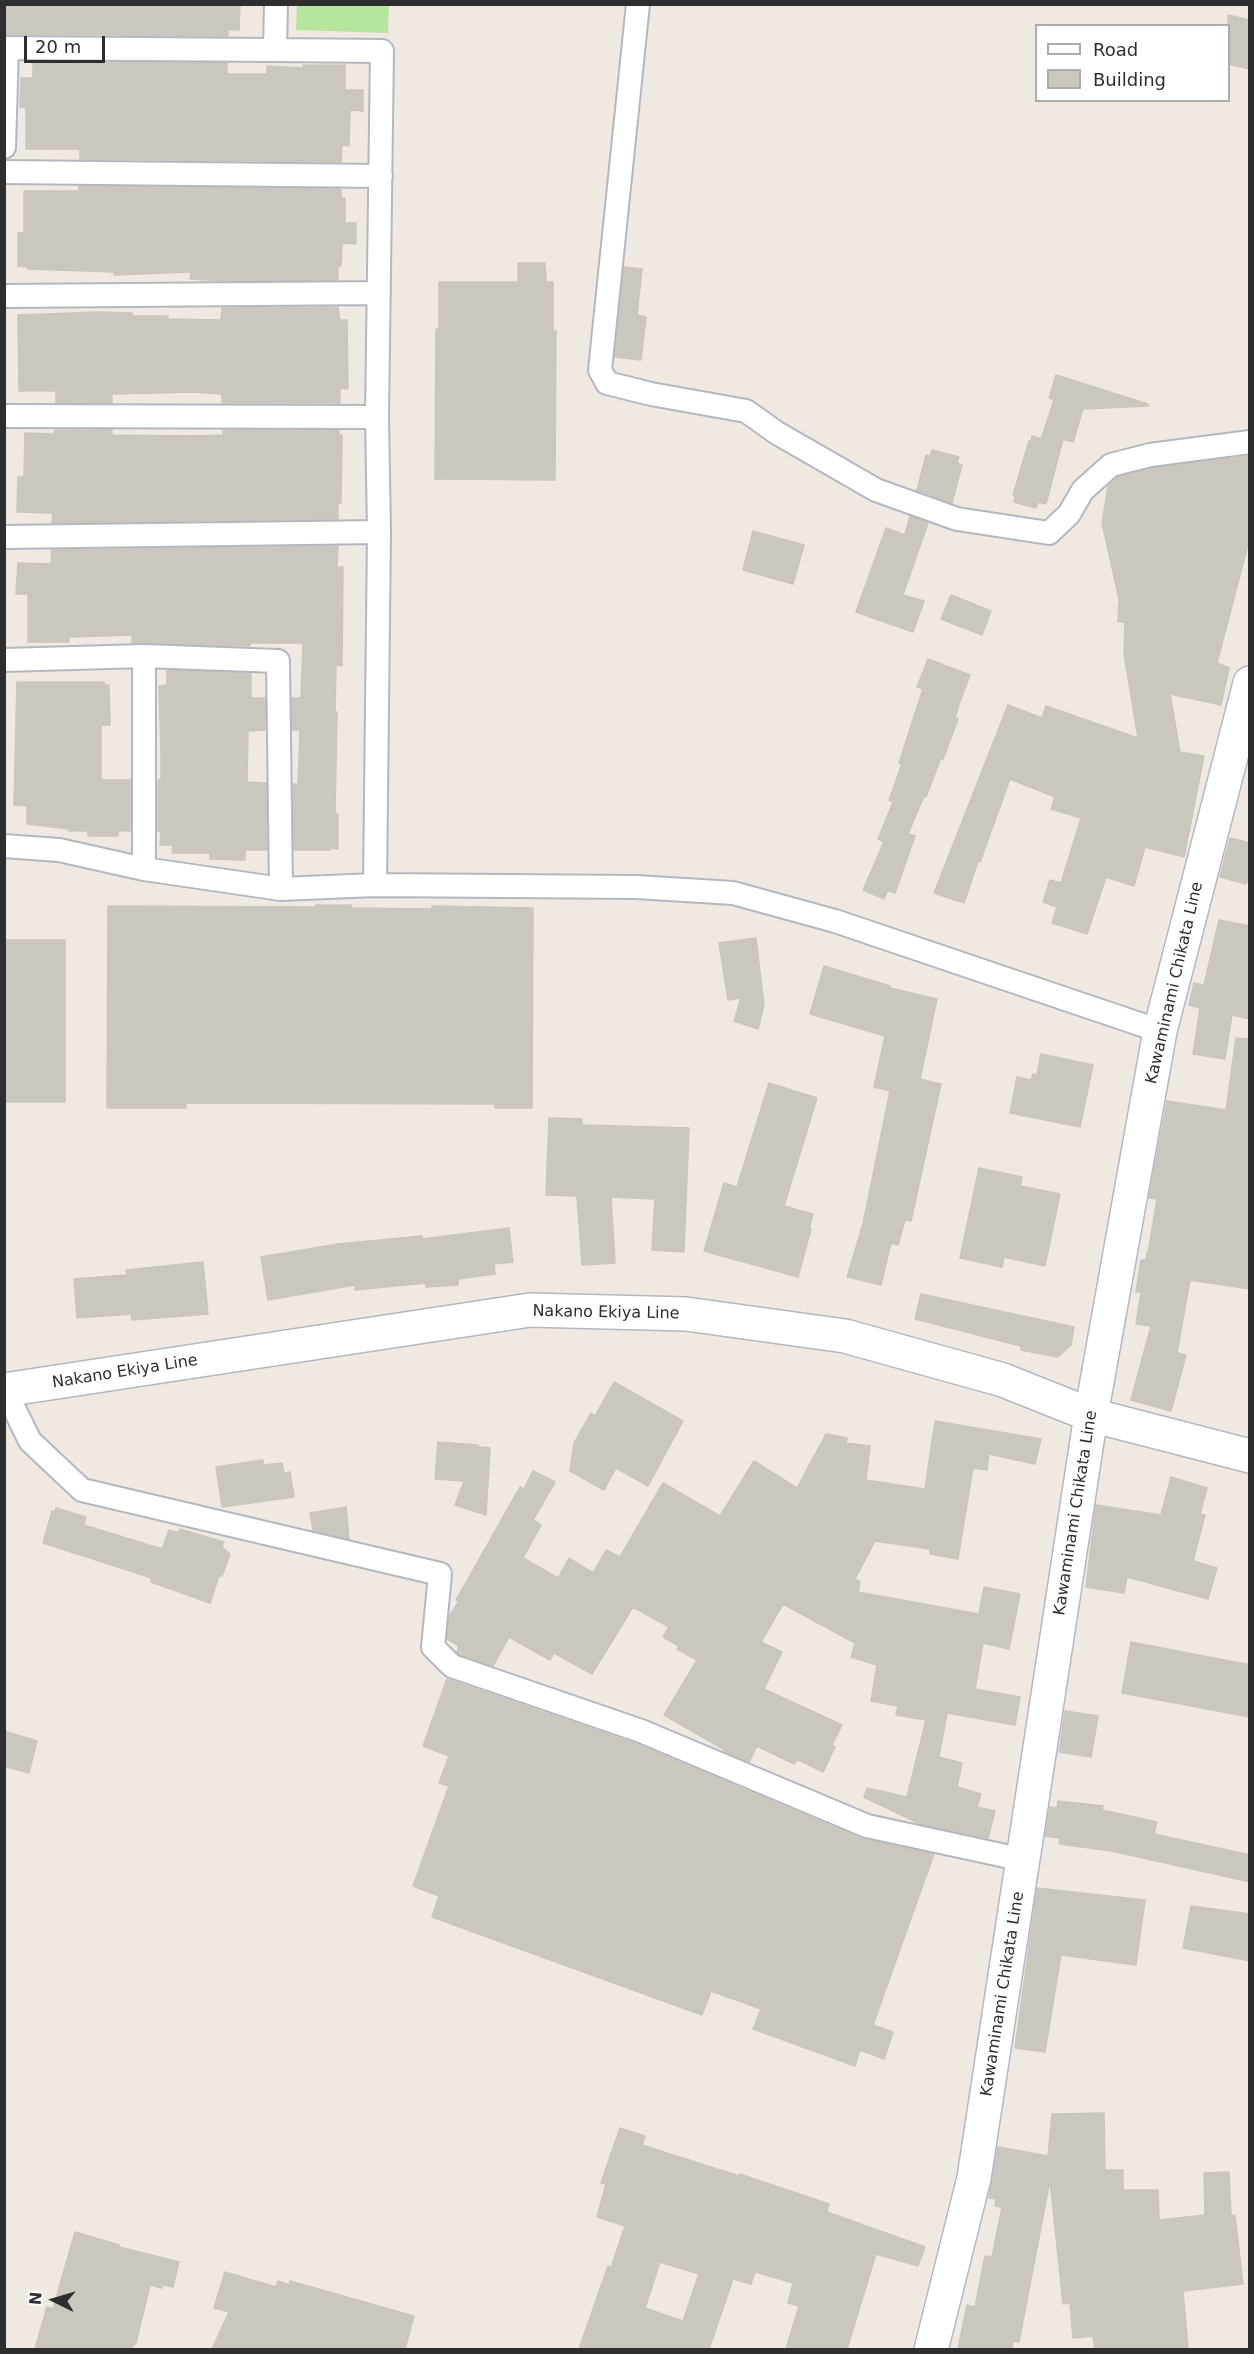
<!DOCTYPE html>
<html>
<head>
<meta charset="utf-8">
<style>
  body { margin:0 }
  #map { position:relative; width:1254px; height:2354px; overflow:hidden; background:#efe9e1; font-family:"DejaVu Sans",sans-serif }
  canvas { display:block }
  .frame { position:absolute; inset:0; border:6px solid #2e2e2e; pointer-events:none }
  .legend { position:absolute; left:1035px; top:24px; width:195px; height:78px; box-sizing:border-box; background:#fff; border:2px solid #ababab; margin:0; padding:8px 10px; list-style:none; font-size:18px; color:#2e2e2e }
  .legend li { display:flex; align-items:center; gap:12px; height:30px }
  .legend b { width:30px; border:2px solid #ababab }
  .north { position:absolute; left:24px; top:2270px; width:60px; height:60px; -webkit-text-stroke:4px #fff; paint-order:stroke; rotate:275deg; font-size:16px; font-weight:700; line-height:24px; text-align:center; color:#2e2e2e }
  .north::after { content:''; display:block; margin:auto; width:21px; height:27px; background:#2e2e2e; clip-path:polygon(50% 0,100% 100%,50% 72%,0 100%) }
  .scale { position:absolute; left:24px; top:36px; width:81px; height:27px; box-sizing:border-box; border:3px solid #2e2e2e; border-top:0; padding-left:8px; font-size:18px; line-height:21px; white-space:nowrap; color:#2e2e2e; -webkit-text-stroke:4px #fff; paint-order:stroke }
</style>
</head>
<body>
<div id="map">
<canvas width="1254" height="2354"></canvas>
<div class="frame"></div>
<ul class="legend">
<li><b style="height:8px;background:#fff"></b>Road</li>
<li><b style="height:16px;background:#cbc7bf"></b>Building</li>
</ul>
<div class="north">N</div>
<div class="scale">20 m</div>
</div>
<script>
const context = document.querySelector('canvas').getContext('2d');
context.lineJoin = 'round';
function fill(path, color) { context.fillStyle = color; context.fill(path, 'evenodd'); }
const toPath = rows => new Path2D(rows.map(r => 'M' + r).join(''));
function strokePath(path, color, width, dash) { context.strokeStyle = color; context.lineWidth = width; context.lineCap = dash ? 'butt' : 'round'; context.setLineDash(dash || []); context.stroke(path); }
function label(font, color, halo, rows, align = 'center') {
  context.font = font + ' "DejaVu Sans",sans-serif'; context.lineWidth = 6; context.setLineDash([]); context.textBaseline = 'middle'; context.strokeStyle = halo; context.fillStyle = color; for (const [text, x, y, turn = 0] of rows) {
    context.save(); context.translate(x, y); context.rotate((+turn || 0) * Math.PI / 180); context.textAlign = isNaN(turn) ? turn : align; if (halo) context.strokeText(text, 0, 0); context.fillText(text, 0, 0); context.restore();
  }
}
fill(toPath([
  [297,5,389,5,388,33,296,30]
]), '#b6e59e');
const building = toPath([
  [4,4,240,4,239,30,228,30,228,36,4,34,4,4],
  [1228,15,1250,20,1250,69,1228,64,1228,15],
  [33,62,227,63,227,74,267,74,267,66,303,68,303,65,345,65,345,90,363,90,363,111,350,110,349,146,342,145,341,162,80,159,80,149,26,149,26,107,20,107,21,78,33,78,33,62],
  [79,186,339,189,341,190,341,198,345,198,345,223,356,223,356,244,342,243,341,266,338,266,338,280,225,281,190,279,191,272,114,275,114,272,28,269,27,267,18,266,18,233,24,233,24,191,79,191,79,186],
  [518,263,545,263,546,282,553,282,553,331,556,331,555,480,435,479,436,329,439,330,439,282,518,282,518,263],
  [624,267,642,269,637,315,646,317,641,360,615,357,624,267],
  [338,307,340,320,347,320,348,389,340,388,340,403,222,403,222,394,194,392,112,394,112,403,56,403,56,391,19,391,18,315,98,312,132,313,132,316,168,316,168,319,221,320,222,308,338,307],
  [1056,375,1148,404,1148,406,1083,409,1073,442,1063,439,1046,504,1038,502,1036,508,1014,502,1015,496,1013,495,1029,441,1031,442,1032,436,1041,439,1054,400,1049,398,1056,375],
  [55,430,112,430,112,435,193,436,223,435,223,430,339,430,339,435,342,435,341,503,338,503,338,519,52,523,53,513,17,512,18,477,24,477,25,433,54,434,55,430],
  [932,450,959,457,957,463,962,465,952,503,917,490,926,455,930,457,932,450],
  [1250,456,1250,537,1217,663,1229,668,1221,705,1170,694,1180,752,1204,756,1184,857,1145,847,1134,886,1106,877,1087,934,1052,923,1057,907,1043,902,1050,880,1061,883,1081,818,1051,809,1055,797,1010,779,980,862,978,861,964,903,934,893,1008,705,1042,718,1046,706,1138,738,1124,654,1125,622,1118,622,1119,599,1102,523,1108,486,1118,477,1153,468,1250,456],
  [910,516,928,523,903,595,924,601,913,632,856,612,886,528,905,535,910,516],
  [753,531,804,545,793,584,743,570,753,531],
  [338,546,337,567,343,567,342,666,336,665,335,712,337,712,335,814,338,814,338,849,330,848,330,850,294,850,293,784,298,784,300,730,292,730,292,698,301,698,303,643,250,643,250,646,132,643,132,635,69,637,69,642,28,642,28,594,16,594,18,563,51,564,52,550,338,546],
  [951,595,991,611,982,635,941,619,951,595],
  [928,659,970,675,958,707,955,718,958,719,943,759,941,758,926,797,924,796,908,834,915,836,895,893,888,890,884,899,863,890,884,842,878,839,893,802,889,800,902,764,899,763,923,689,917,687,928,659],
  [167,670,251,673,251,698,265,698,265,730,248,731,247,782,266,783,267,850,245,850,245,860,210,859,210,853,172,853,173,845,160,845,161,831,158,831,158,780,161,779,161,753,159,686,167,685,167,670],
  [17,682,104,682,104,685,109,685,110,725,101,725,101,780,130,780,130,831,118,831,118,836,88,836,88,831,69,831,69,829,27,824,27,806,14,805,17,682],
  [1230,838,1250,843,1250,873,1246,884,1220,877,1230,838],
  [316,905,351,905,351,908,432,909,432,906,533,908,532,1108,495,1108,495,1104,186,1103,186,1108,107,1108,108,906,315,907,316,905],
  [1219,920,1250,926,1250,1019,1232,1015,1225,1059,1193,1054,1200,1008,1189,1005,1194,983,1204,985,1219,920],
  [756,938,764,1005,758,1029,734,1021,741,998,728,1000,719,943,756,938],
  [4,940,65,940,65,1102,4,1102,4,940],
  [824,966,890,986,890,988,937,999,920,1079,941,1084,911,1221,905,1220,898,1245,891,1243,881,1285,847,1277,863,1224,890,1091,874,1087,885,1036,810,1014,824,966],
  [1236,1038,1250,1039,1250,1289,1190,1280,1177,1353,1186,1355,1171,1411,1131,1400,1151,1326,1136,1324,1141,1292,1136,1292,1141,1260,1146,1260,1147,1253,1148,1253,1157,1199,1149,1198,1167,1101,1226,1110,1236,1038],
  [1041,1054,1093,1065,1080,1127,1010,1113,1017,1077,1031,1080,1033,1074,1037,1075,1041,1054],
  [769,1083,817,1098,784,1206,813,1214,809,1229,811,1229,798,1277,704,1251,724,1183,737,1187,769,1083],
  [549,1118,582,1119,582,1125,689,1128,684,1252,652,1250,655,1199,611,1197,615,1263,582,1265,577,1196,546,1195,549,1118],
  [979,1168,1022,1177,1020,1186,1060,1194,1045,1266,1004,1257,1002,1267,960,1258,979,1168],
  [509,1228,513,1262,494,1264,495,1274,458,1279,458,1285,426,1287,426,1283,355,1290,355,1285,268,1300,261,1257,338,1244,422,1236,422,1239,509,1228],
  [203,1262,208,1314,132,1320,131,1314,77,1318,74,1279,127,1275,126,1270,203,1262],
  [921,1294,1074,1327,1071,1345,1058,1357,1021,1350,1021,1346,915,1319,921,1294],
  [614,1382,683,1421,648,1486,616,1468,604,1490,570,1471,574,1443,591,1413,595,1416,614,1382],
  [935,1421,1041,1439,1035,1464,989,1454,987,1470,973,1468,958,1559,930,1554,930,1549,875,1541,855,1579,860,1582,858,1592,979,1614,984,1587,1020,1594,1009,1649,983,1643,975,1689,1020,1697,1015,1725,947,1713,939,1757,962,1763,957,1787,981,1794,977,1807,995,1811,988,1838,920,1824,864,1797,867,1788,907,1797,926,1720,896,1715,898,1706,871,1701,877,1665,851,1657,855,1643,783,1604,761,1642,782,1652,764,1689,842,1725,832,1745,835,1747,823,1772,797,1759,794,1764,757,1746,749,1762,724,1751,725,1750,664,1715,697,1660,677,1649,679,1646,663,1637,669,1627,633,1607,592,1674,554,1653,550,1660,509,1637,493,1666,459,1654,457,1652,459,1646,447,1639,449,1617,459,1601,456,1600,520,1487,524,1489,533,1471,555,1482,533,1520,541,1525,523,1558,558,1578,569,1558,593,1573,606,1550,620,1557,663,1483,720,1516,754,1461,797,1488,826,1434,847,1438,846,1443,870,1446,866,1480,925,1489,935,1421],
  [438,1442,478,1445,479,1447,490,1448,486,1515,455,1505,464,1481,435,1479,438,1442],
  [263,1460,263,1465,282,1463,284,1473,290,1472,294,1497,222,1507,216,1467,263,1460],
  [1171,1477,1207,1488,1200,1514,1205,1515,1193,1561,1217,1568,1208,1599,1127,1577,1124,1593,1086,1587,1096,1505,1161,1515,1171,1477],
  [346,1507,349,1539,313,1530,310,1513,346,1507],
  [56,1508,86,1517,84,1525,162,1549,169,1530,178,1533,180,1529,224,1542,222,1547,230,1554,222,1576,219,1576,210,1603,151,1582,152,1578,43,1543,52,1511,55,1512,56,1508],
  [1131,1642,1250,1665,1250,1717,1122,1693,1131,1642],
  [447,1679,636,1744,862,1839,934,1854,873,2025,893,2032,884,2059,860,2050,855,2066,753,2029,761,2009,711,1991,702,2015,432,1917,439,1896,413,1886,449,1786,439,1783,449,1756,423,1746,447,1679],
  [1065,1711,1098,1716,1091,1757,1059,1752,1065,1711],
  [4,1731,37,1741,29,1773,4,1766,4,1731],
  [1058,1801,1103,1806,1102,1810,1157,1822,1154,1834,1250,1855,1250,1882,1112,1851,1059,1844,1060,1838,1045,1836,1050,1807,1057,1808,1058,1801],
  [1037,1888,1145,1900,1136,1965,1061,1955,1045,2052,1015,2048,1037,1888],
  [1191,1906,1250,1914,1250,1961,1183,1948,1191,1906],
  [1104,2113,1105,2170,1123,2170,1123,2190,1158,2190,1159,2220,1205,2215,1204,2173,1229,2172,1231,2216,1235,2215,1243,2284,1183,2291,1188,2349,1095,2349,1093,2336,1073,2338,1070,2303,1063,2304,1050,2180,1019,2342,1013,2341,1012,2349,958,2349,967,2305,975,2307,985,2256,992,2257,1002,2207,995,2206,996,2199,989,2198,998,2147,1048,2156,1052,2114,1104,2113],
  [620,2128,645,2136,642,2145,739,2176,740,2174,829,2204,827,2212,925,2247,918,2266,876,2254,847,2349,786,2349,799,2306,788,2303,793,2283,755,2272,751,2284,733,2279,709,2349,579,2349,608,2266,611,2268,625,2226,597,2217,606,2184,601,2183,620,2128],
  [660,2262,699,2274,683,2321,645,2308,660,2262],
  [75,2232,119,2245,119,2247,179,2262,173,2287,163,2285,162,2288,150,2285,136,2343,130,2349,35,2349,47,2307,53,2309,75,2232],
  [225,2272,276,2287,278,2281,289,2285,290,2281,414,2316,405,2349,212,2349,229,2312,214,2308,225,2272]
]);
fill(building, '#cbc7bf');
strokePath(building, '#cbc5ba', 1.5);
const street = toPath([
  [638,4,600,370,607,383,651,394,746,411,777,433,876,490,957,519,1049,533,1069,514,1083,490,1111,465,1150,455,1250,442],
  [4,48,275,50,276,4],
  [275,50,382,51,377,417,379,532,375,885],
  [4,147,7,48],
  [4,172,381,176],
  [4,296,379,293],
  [4,416,377,417],
  [4,537,379,532],
  [144,656,144,869],
  [4,660,144,656,278,661,281,889],
  [4,846,59,850,144,869,281,889,375,885,636,887,733,893,835,921,1160,1031],
  [5,1390,30,1441,82,1490,440,1574,433,1647,452,1666,641,1731,867,1826,1024,1860]
]);
const secondary = toPath([
  [4,1390,530,1310,686,1314,845,1336,1003,1380,1091,1415,1250,1456],
  [931,2350,974,2178,1091,1415,1160,1031,1250,683]
]);
strokePath(street, '#b4b7c1', 26);
strokePath(secondary, '#b4b7c1', 36);
strokePath(street, '#fff', 22);
strokePath(secondary, '#fff', 33);
label('16px', '#2e2e2e', '#fff', [
  ["Kawaminami Chikata Line",1175,983,-77],
  ["Nakano Ekiya Line",606,1313,1],
  ["Nakano Ekiya Line",125,1372,-9],
  ["Kawaminami Chikata Line",1076,1513,-81],
  ["Kawaminami Chikata Line",1003,1994,-81]
]);
</script>
</body>
</html>
